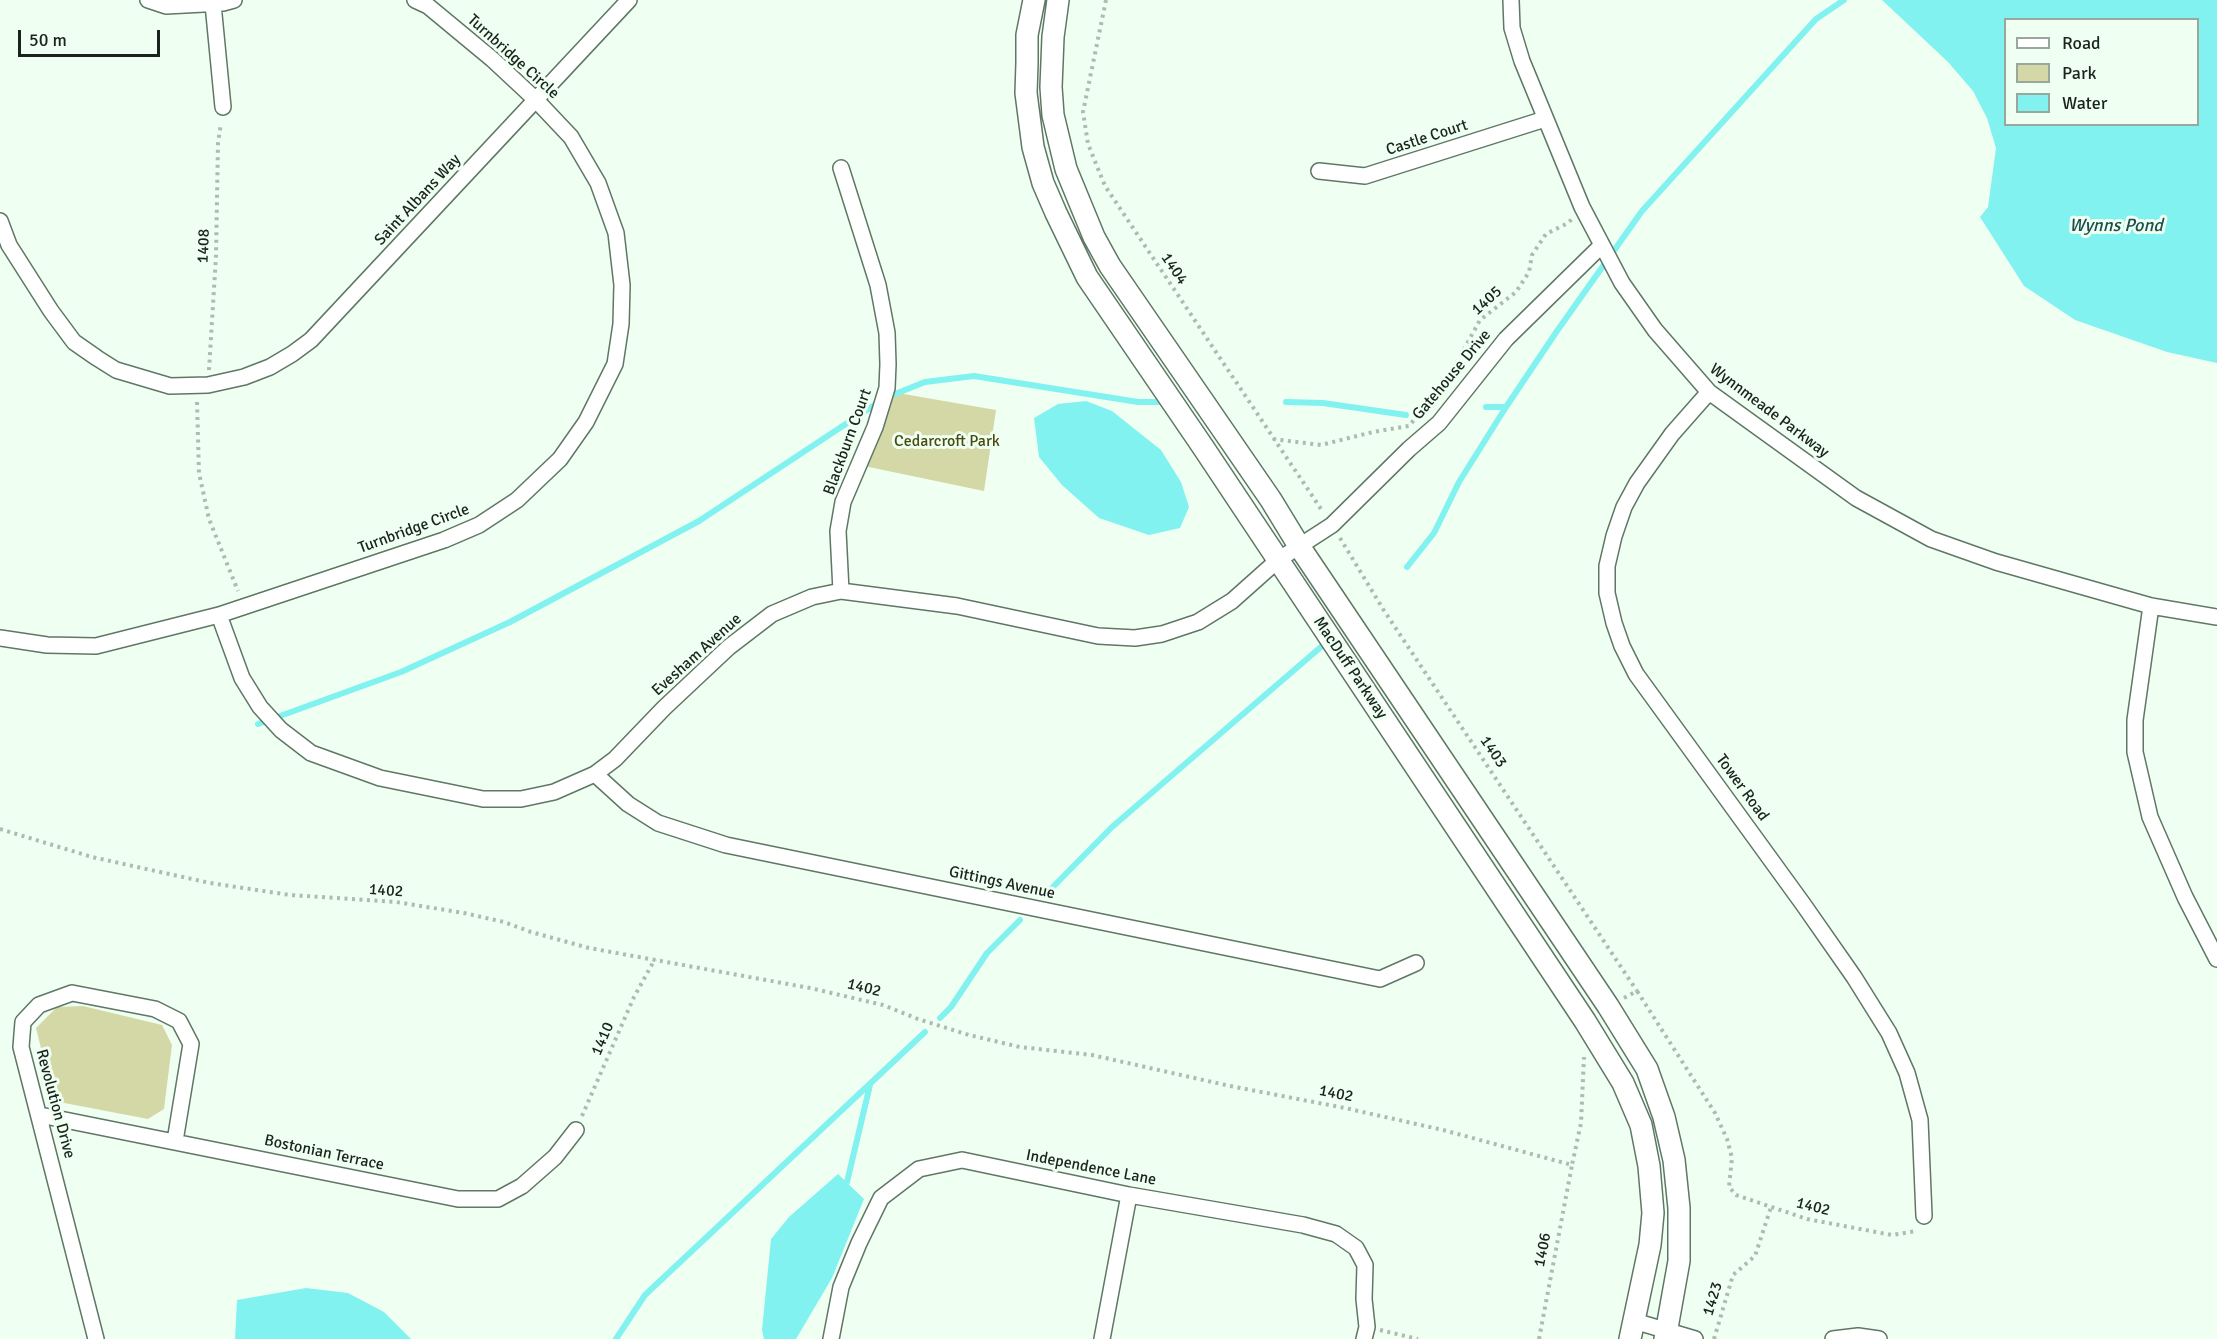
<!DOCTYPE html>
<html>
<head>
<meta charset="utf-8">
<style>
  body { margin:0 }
  #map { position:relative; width:2217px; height:1339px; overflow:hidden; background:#effff2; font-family:Signika,sans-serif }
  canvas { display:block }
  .legend { position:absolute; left:2004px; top:18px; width:195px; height:108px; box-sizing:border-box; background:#effff2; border:2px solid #9aa79d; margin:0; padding:8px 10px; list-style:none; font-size:18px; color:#1a241d }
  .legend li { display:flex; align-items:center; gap:12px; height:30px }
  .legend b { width:30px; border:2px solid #9aa79d }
  .scale { position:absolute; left:18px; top:30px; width:142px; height:27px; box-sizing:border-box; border:3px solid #1a241d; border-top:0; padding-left:8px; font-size:18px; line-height:21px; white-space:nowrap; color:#1a241d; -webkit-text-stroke:4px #effff2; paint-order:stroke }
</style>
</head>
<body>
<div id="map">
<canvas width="2217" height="1339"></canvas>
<ul class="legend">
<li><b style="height:8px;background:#fff"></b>Road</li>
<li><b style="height:16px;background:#d4d8a6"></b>Park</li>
<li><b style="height:16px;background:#82f2f0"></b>Water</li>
</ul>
<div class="scale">50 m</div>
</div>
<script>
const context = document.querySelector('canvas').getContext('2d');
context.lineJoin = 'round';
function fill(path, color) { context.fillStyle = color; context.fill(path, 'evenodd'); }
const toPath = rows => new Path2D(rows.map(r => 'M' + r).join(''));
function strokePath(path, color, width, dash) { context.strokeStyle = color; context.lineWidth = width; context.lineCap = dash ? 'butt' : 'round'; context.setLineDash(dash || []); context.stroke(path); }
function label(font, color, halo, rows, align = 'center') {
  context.font = font + ' Signika,sans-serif'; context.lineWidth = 6; context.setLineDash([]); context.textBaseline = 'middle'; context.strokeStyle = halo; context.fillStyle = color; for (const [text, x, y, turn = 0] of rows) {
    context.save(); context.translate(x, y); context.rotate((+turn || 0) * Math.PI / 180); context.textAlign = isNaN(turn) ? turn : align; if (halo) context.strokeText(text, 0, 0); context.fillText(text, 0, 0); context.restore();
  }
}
fill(toPath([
  [892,392,996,410,984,491,864,466],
  [83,1006,162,1025,172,1045,164,1109,148,1119,54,1101,36,1028,57,1007]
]), '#d4d8a6');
fill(toPath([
  [1882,0,2217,0,2217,363,2167,352,2075,320,2024,286,1980,217,1988,207,1996,148,1987,118,1973,91,1948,62],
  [2006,20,2198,20,2198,124,2006,124],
  [1086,401,1112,411,1161,450,1181,482,1189,507,1180,528,1149,535,1099,518,1062,485,1039,457,1034,418,1058,404],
  [838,1174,864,1199,832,1278,796,1339,764,1339,762,1330,771,1239,789,1217],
  [306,1288,348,1293,384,1312,411,1339,235,1339,237,1300]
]), '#82f2f0');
strokePath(toPath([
  [1286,402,1323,403,1406,415],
  [1486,407,1506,407],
  [1407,567,1434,533,1459,482,1506,407,1557,331,1642,211,1816,19,1844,0],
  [258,724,401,672,510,622,699,521,885,398,925,382,974,376,1138,402,1160,402],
  [1045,895,1112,827,1322,646],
  [940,1018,951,1007,987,953,1020,920],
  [847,1182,870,1085],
  [616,1339,645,1295,925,1032]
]), '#82f2f0', 6);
const street = toPath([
  [148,0,166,6,223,3,234,0],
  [1511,0,1512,28,1522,61,1582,207,1622,283,1655,330,1709,392,1856,498,1931,539,1996,562,2151,606,2217,617],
  [213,4,223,107],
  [1319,171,1365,176,1545,119],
  [0,221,9,245,51,311,74,342,97,358,116,370,170,386,208,385,244,377,270,367,292,354,311,340,629,0],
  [1709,392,1672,434,1637,483,1624,507,1614,536,1607,566,1607,593,1614,623,1622,646,1636,674,1803,904,1854,977,1889,1033,1907,1073,1920,1120,1924,1216],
  [841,591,838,531,843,502,875,427,887,388,888,364,887,333,878,285,841,168],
  [2151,606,2135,720,2135,752,2150,817,2185,897,2217,959],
  [219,615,242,678,260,707,281,730,311,753,380,778,483,799,521,799,554,792,595,774,615,759,664,708,729,647,772,614,812,597,841,591,957,606,1098,636,1135,638,1162,634,1198,622,1232,601,1278,560,1332,525,1409,449,1439,423,1506,339,1602,245],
  [0,638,47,645,96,646,219,615,444,540,479,525,517,500,560,459,586,422,615,364,621,324,622,285,616,233,598,183,571,137,536,100,492,59,428,6,415,0],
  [595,774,628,804,658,823,726,845,1380,979,1416,963],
  [40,1115,458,1199,498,1199,522,1186,555,1157,576,1130],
  [1634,1321,1695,1339],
  [96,1339,21,1047,23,1022,39,1005,72,993,155,1009,179,1021,191,1044,175,1141],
  [831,1339,841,1287,859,1243,881,1198,919,1169,962,1160,1129,1195,1303,1225,1336,1234,1356,1248,1365,1265,1364,1299,1367,1327,1364,1339],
  [1102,1339,1129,1195],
  [1833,1339,1858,1336,1879,1339]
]);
const secondary = toPath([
  [1034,0,1027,35,1027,63,1026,93,1033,147,1043,183,1056,213,1087,277,1203,447,1585,1021,1623,1083,1641,1125,1649,1166,1653,1213,1650,1245,1630,1339],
  [1058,0,1053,37,1051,87,1053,115,1066,169,1094,237,1110,266,1271,500,1299,546,1608,1006,1647,1069,1664,1117,1674,1160,1679,1208,1679,1261,1665,1339]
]);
strokePath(street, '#5f7765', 18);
strokePath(secondary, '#5f7765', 24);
strokePath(toPath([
  [1106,0,1083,112,1088,144,1105,186,1323,512],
  [209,370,216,256,218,143,221,123],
  [197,402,199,473,209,519,238,591],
  [1273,439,1321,445,1373,432,1409,426,1447,380,1480,320,1516,292,1529,272,1532,255,1546,234,1568,223,1572,219],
  [1340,538,1383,609,1637,991],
  [0,829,92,857,210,883,290,895,396,902,464,913,504,922,531,932,589,948,810,988,883,1005,918,1019,969,1035,1020,1047,1092,1055,1230,1086,1345,1108,1443,1130,1572,1165,1581,1123,1584,1057],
  [1624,998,1637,991,1715,1113,1727,1139,1732,1158,1729,1187,1736,1195,1807,1219,1892,1235,1916,1231],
  [582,1116,634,997,655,959],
  [1380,1330,1418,1339],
  [1539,1339,1572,1165],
  [1714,1339,1733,1275,1755,1256,1771,1207]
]), '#adbbb0', 4, [3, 4.5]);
strokePath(street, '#fff', 15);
strokePath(secondary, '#fff', 21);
label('16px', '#1a241d', '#effff2', [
  ["Turnbridge Circle",513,57,42],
  ["Castle Court",1427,138,-18],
  ["Saint Albans Way",418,200,-47],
  ["1408",204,246,-88],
  ["1404",1174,269,56],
  ["1405",1487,301,-42],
  ["Gatehouse Drive",1452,375,-50],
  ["Wynnmeade Parkway",1769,411,37],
  ["Blackburn Court",848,442,-70],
  ["Turnbridge Circle",414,529,-20],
  ["Evesham Avenue",697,655,-42],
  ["MacDuff Parkway",1350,668,56],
  ["1403",1493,752,56],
  ["Tower Road",1742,788,54],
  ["Gittings Avenue",1002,883,12],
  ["1402",386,891,4],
  ["1402",864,988,14],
  ["1410",603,1039,-67],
  ["1402",1336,1094,11],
  ["Revolution Drive",55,1104,75],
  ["Bostonian Terrace",324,1153,12],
  ["Independence Lane",1091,1168,11],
  ["1402",1813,1207,14],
  ["1406",1543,1250,-79],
  ["1423",1713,1299,-73]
]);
label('16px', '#494b0e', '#effff2', [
  ["Cedarcroft Park",947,442]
]);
label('italic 18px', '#1c4e4e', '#effff2', [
  ["Wynns Pond",2116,226]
]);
</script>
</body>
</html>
